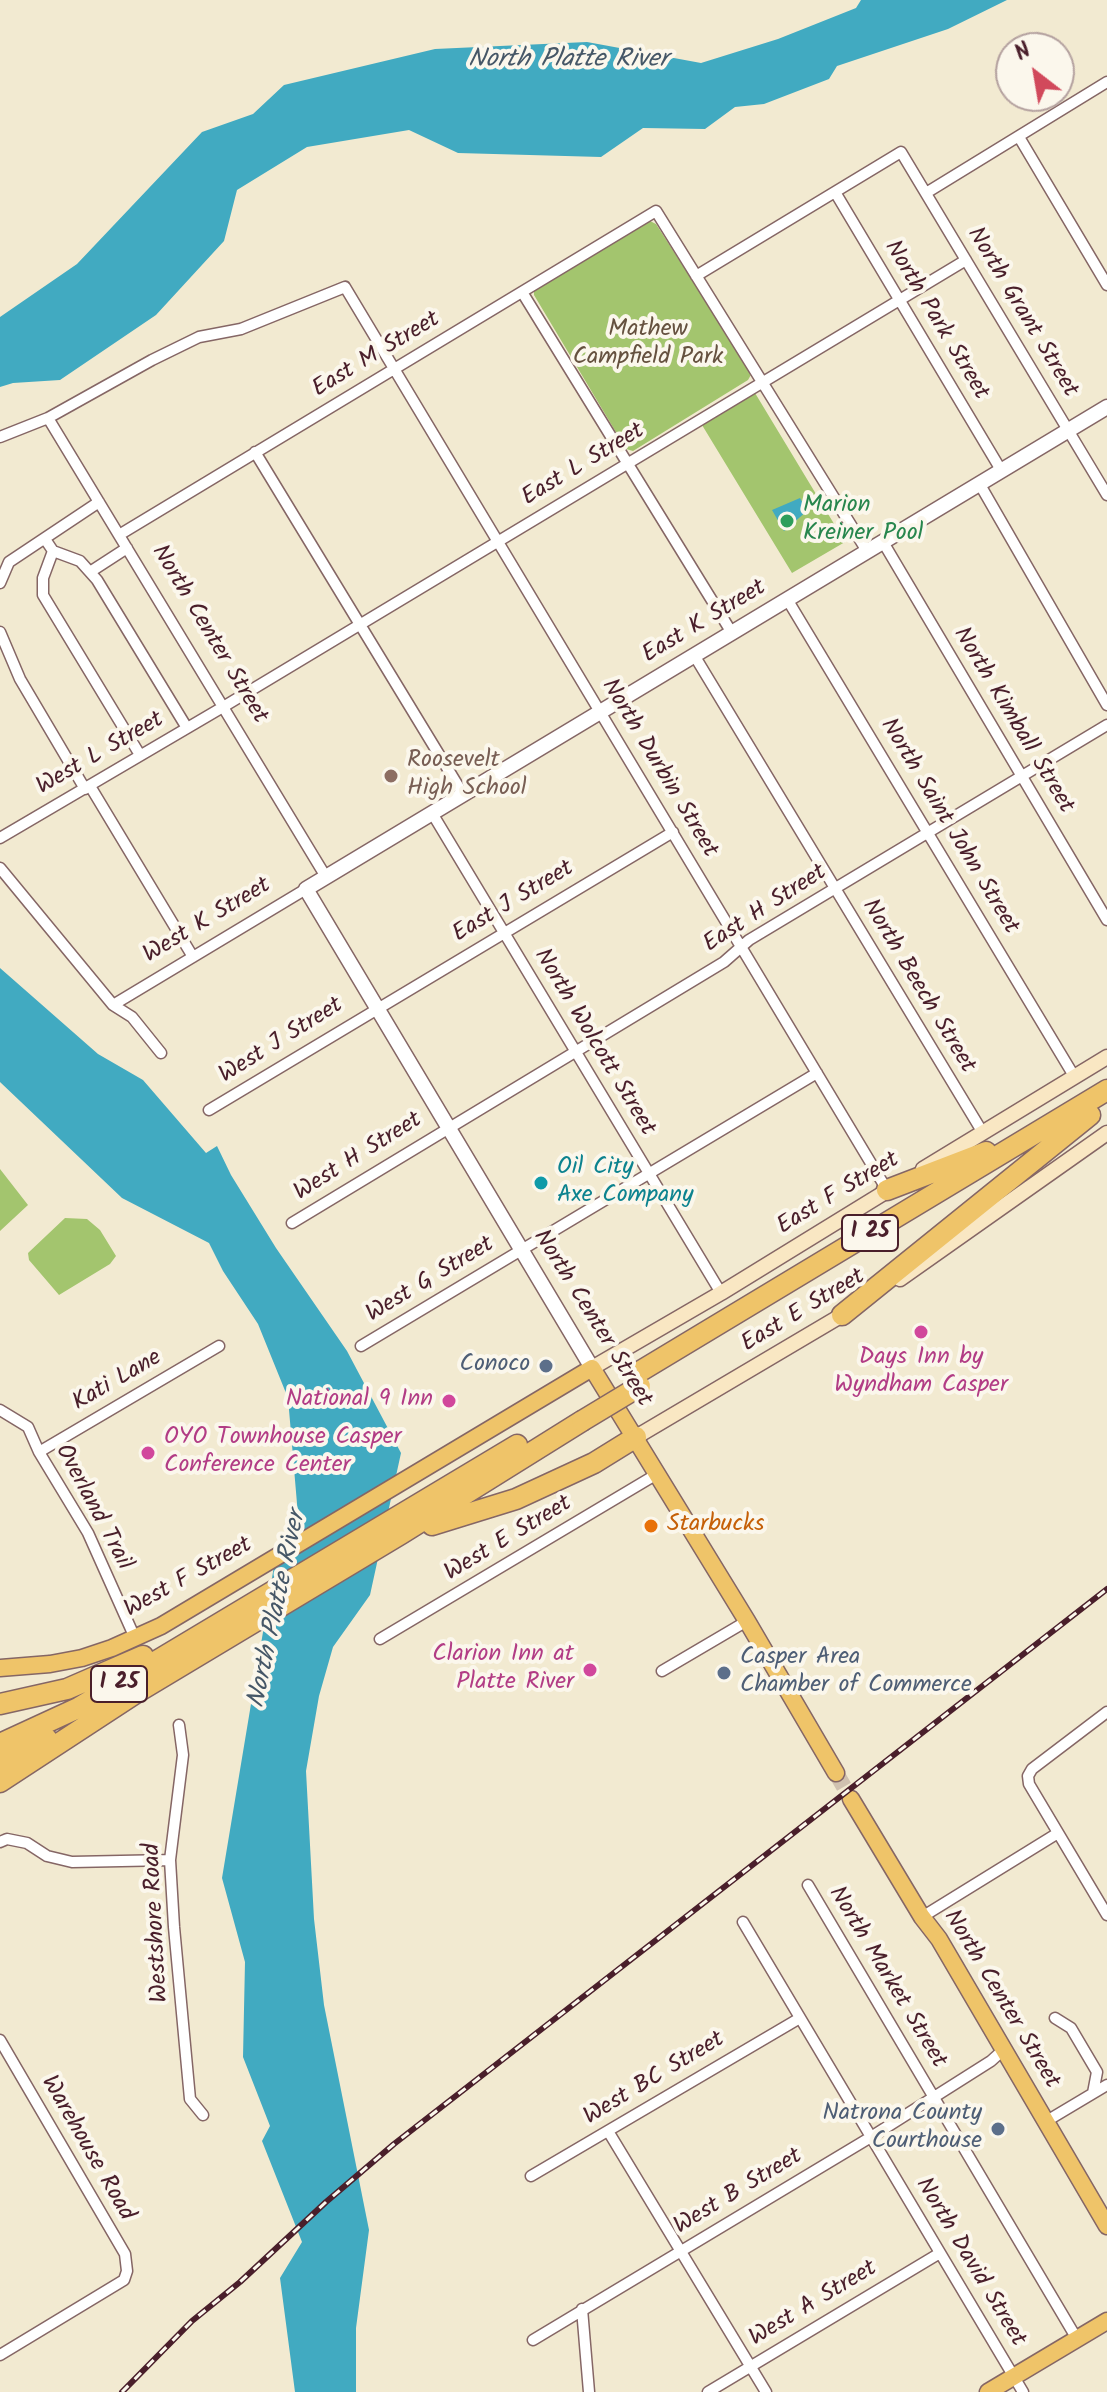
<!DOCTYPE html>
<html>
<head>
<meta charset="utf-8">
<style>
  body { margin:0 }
  #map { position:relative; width:1107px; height:2392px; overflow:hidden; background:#f2ead1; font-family:Kalam,sans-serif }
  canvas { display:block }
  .north { position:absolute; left:995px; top:32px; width:80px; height:80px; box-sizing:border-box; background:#fbf7ec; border:2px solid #b4a19f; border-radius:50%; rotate:329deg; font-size:22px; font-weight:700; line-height:32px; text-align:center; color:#4a1f2b }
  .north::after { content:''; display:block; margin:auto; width:28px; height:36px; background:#d1495b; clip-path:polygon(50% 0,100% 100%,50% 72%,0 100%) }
</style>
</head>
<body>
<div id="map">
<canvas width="1107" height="2392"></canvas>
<div class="north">N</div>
</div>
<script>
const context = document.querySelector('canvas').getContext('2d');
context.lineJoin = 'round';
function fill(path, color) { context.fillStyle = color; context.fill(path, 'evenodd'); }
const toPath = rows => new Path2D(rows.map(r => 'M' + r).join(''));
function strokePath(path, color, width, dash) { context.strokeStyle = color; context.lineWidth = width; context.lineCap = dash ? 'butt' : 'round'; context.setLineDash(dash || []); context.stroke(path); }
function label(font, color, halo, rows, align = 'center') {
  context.font = font + ' Kalam,sans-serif'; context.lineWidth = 8; context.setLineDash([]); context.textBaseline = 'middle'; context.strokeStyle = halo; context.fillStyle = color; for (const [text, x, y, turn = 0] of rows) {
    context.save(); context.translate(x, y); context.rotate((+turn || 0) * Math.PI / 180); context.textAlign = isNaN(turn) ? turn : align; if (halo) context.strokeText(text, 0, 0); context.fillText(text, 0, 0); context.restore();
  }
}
fill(toPath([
  [650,221,656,224,752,373,748,380,633,451,626,449,534,295,534,290],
  [755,393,845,542,792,573,702,425],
  [0,1169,28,1205,0,1231],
  [65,1218,87,1219,100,1230,116,1256,110,1264,59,1295,29,1260,28,1253]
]), '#a3c56e');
fill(toPath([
  [861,0,1007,0,948,29,837,66,829,79,764,104,735,107,705,129,643,128,601,157,458,153,409,130,307,147,237,190,224,241,156,315,60,380,13,383,0,387,0,317,77,264,202,132,253,114,284,85,435,49,587,42,701,63,778,39,856,8],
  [800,498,807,511,784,531,772,510],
  [0,968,98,1054,143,1080,206,1153,217,1146,231,1175,276,1248,347,1351,401,1453,370,1595,333,1647,319,1696,306,1771,314,1919,324,2005,369,2230,356,2328,356,2392,295,2392,280,2278,302,2242,262,2141,270,2126,243,2057,245,1962,222,1878,274,1566,299,1527,288,1398,258,1324,223,1271,209,1243,122,1198,0,1082]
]), '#41aac1');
strokePath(toPath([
  [836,1773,851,1799]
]), '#d0c1b0', 16, [16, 8]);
const minor = toPath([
  [1019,137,1107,285],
  [835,192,1001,470],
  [926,193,1107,82],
  [696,276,901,152,1107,495],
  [522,292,732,633],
  [48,418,326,877],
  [0,437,48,418,152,360,199,337,241,329,345,287,887,1190],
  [255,452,463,794],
  [979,483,1107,705],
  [119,535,656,211,867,551],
  [45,539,53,551,43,578,43,595,140,755],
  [883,542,1107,920],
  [53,551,80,561,97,580,187,728],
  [90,572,127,548],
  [0,583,9,562,99,502],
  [787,599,1074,1076],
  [0,632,20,679,85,789],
  [694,655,983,1133],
  [90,786,193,957],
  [432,813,721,1293],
  [0,838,223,707,966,260],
  [0,868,113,1005,132,1017,161,1053],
  [113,1005,306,889],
  [209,1110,673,832],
  [292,1223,724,962,749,940,1107,725],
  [361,1346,817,1073],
  [0,1410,28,1427,39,1452,88,1533,135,1638],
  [39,1452,219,1346],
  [380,1639,657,1474],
  [662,1671,747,1621],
  [1107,1712,1032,1769,1028,1776,1029,1784,1107,1915],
  [179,1725,183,1755,170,1860,174,1927,190,2099,203,2115],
  [0,1842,7,1839,27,1843,47,1856,72,1862,170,1860],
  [808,1885,1077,2339],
  [922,1917,1058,1833],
  [743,1922,1023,2392],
  [1055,2018,1071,2028,1097,2072,1093,2093],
  [0,2040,125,2254,127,2271,124,2280,0,2355],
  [1045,2122,1107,2085],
  [608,2131,766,2392],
  [531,2176,800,2018],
  [582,2309,589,2392],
  [533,2340,871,2137,991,2061,1002,2051],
  [708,2392,940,2253]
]);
const tertiary = toPath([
  [592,1368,306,889,1107,407]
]);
const secondary = toPath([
  [923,1169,1107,1057],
  [900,1279,1107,1133],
  [592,1368,721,1293,895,1186],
  [636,1437,849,1311]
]);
const primary = toPath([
  [0,1668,50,1664,82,1658,112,1648,161,1626,592,1368,747,1621,836,1773],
  [851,1799,922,1917,939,1939,1107,2226],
  [988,2392,1107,2321]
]);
const motorway = toPath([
  [887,1190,986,1152],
  [842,1315,1090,1115],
  [634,1375,1107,1090],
  [432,1525,516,1499,594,1463,636,1437],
  [0,1704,67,1689,143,1656],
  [0,1744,78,1708,517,1445],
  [0,1761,47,1739],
  [0,1782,136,1693,401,1534,582,1421]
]);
strokePath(minor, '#856665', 13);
strokePath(tertiary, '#856665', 17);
strokePath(secondary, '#856665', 17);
strokePath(primary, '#856665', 19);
strokePath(motorway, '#856665', 23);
strokePath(minor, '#fff', 10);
strokePath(tertiary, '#fff', 14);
strokePath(secondary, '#f9e7c3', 14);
strokePath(primary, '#efc469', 16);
strokePath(motorway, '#efc469', 20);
const rail = toPath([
  [122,2392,192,2321,240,2282,326,2202,394,2144,1107,1589]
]);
strokePath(rail, '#4a1f2b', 6);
strokePath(rail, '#fbf7ec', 3, [9]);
const motorwayBridge = toPath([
  [582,1421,640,1386]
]);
strokePath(motorwayBridge, '#856665', 23, []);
strokePath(motorwayBridge, '#efc469', 20);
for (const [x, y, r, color] of [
  [787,521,8,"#2e9e5b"],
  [391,776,8,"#8d6e63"],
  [541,1183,8,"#0f9aa8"],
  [921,1332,8,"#d1479c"],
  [546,1366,8,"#5c6f8a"],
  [449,1401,8,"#d1479c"],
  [148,1453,8,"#d1479c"],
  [651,1526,8,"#e8710a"],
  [590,1670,8,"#d1479c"],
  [724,1673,8,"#5c6f8a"],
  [998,2129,8,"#5c6f8a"]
]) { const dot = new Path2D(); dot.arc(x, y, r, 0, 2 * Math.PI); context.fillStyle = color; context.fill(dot); strokePath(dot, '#fbf7ec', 3); }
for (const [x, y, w] of [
  [870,1233,56],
  [119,1684,56]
]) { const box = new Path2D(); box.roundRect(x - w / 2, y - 18, w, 36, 6); context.fillStyle = '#fbf7ec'; context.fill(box); strokePath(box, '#4a1f2b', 2); }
label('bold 22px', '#4a1f2b', null, [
  ["I 25",870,1233],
  ["I 25",119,1684]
]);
label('24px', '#4a1f2b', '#fbf7ec', [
  ["North Grant Street",1021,313,59],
  ["North Park Street",935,321,59],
  ["East M Street",377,356,-31],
  ["East L Street",584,466,-31],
  ["East K Street",705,623,-31],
  ["North Center Street",208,635,59],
  ["North Kimball Street",1012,721,59],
  ["West L Street",101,755,-30],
  ["North Durbin Street",658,769,59],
  ["North Saint John Street",948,827,59],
  ["East J Street",514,903,-31],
  ["East H Street",766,910,-33],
  ["West K Street",208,922,-31],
  ["North Beech Street",917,987,59],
  ["West J Street",282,1042,-32],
  ["North Wolcott Street",593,1043,59],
  ["West H Street",359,1158,-32],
  ["East F Street",839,1195,-31],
  ["West G Street",431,1281,-31],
  ["East E Street",804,1312,-31],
  ["North Center Street",591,1319,58],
  ["Kati Lane",118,1382,-30],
  ["Overland Trail",92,1508,62],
  ["West E Street",509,1540,-31],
  ["West F Street",189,1579,-29],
  ["Westshore Road",158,1923,-93],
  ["North Market Street",886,1978,59],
  ["North Center Street",1000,2000,59],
  ["West BC Street",655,2080,-31],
  ["Warehouse Road",86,2149,60],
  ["West B Street",739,2193,-31],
  ["North David Street",969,2263,59],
  ["West A Street",814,2305,-31]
]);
label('24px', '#65513f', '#fbf7ec', [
  ["Mathew",648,331],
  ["Campfield Park",648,359]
]);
label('24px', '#27864d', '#fbf7ec', [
  ["Marion",803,507],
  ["Kreiner Pool",803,535]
], 'left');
label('24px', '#785e54', '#fbf7ec', [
  ["Roosevelt",407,762],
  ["High School",407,790]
], 'left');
label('24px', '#0d838f', '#fbf7ec', [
  ["Oil City",557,1169],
  ["Axe Company",557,1197]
], 'left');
label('24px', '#b23c85', '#fbf7ec', [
  ["Days Inn by",921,1359,"center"],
  ["Wyndham Casper",921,1387,"center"],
  ["National 9 Inn",433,1401],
  ["OYO Townhouse Casper",164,1439,"left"],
  ["Conference Center",164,1467,"left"],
  ["Clarion Inn at",574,1656],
  ["Platte River",574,1684]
], 'right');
label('24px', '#4e5e75', '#fbf7ec', [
  ["Conoco",530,1366],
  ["Casper Area",740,1659,"left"],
  ["Chamber of Commerce",740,1687,"left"],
  ["Natrona County",982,2115],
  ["Courthouse",982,2143]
], 'right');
label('24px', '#c56008', '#fbf7ec', [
  ["Starbucks",667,1526]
], 'left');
label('italic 26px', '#465767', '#fbf7ec', [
  ["North Platte River",568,62],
  ["North Platte River",279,1610,-78]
]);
</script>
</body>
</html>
